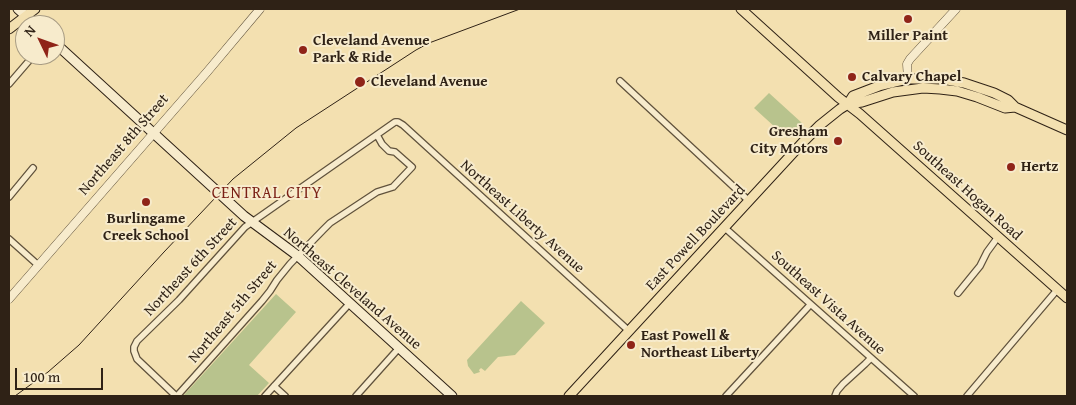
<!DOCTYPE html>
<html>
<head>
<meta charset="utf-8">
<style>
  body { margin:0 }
  #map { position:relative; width:1076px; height:405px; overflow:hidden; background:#f3e0b0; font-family:"Gentium Book Plus",serif }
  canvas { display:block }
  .frame { position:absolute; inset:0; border:10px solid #2f2216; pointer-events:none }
  .north { position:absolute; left:15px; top:15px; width:50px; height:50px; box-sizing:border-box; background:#f7ebcc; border:1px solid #a79b83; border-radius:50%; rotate:312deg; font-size:14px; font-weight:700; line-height:20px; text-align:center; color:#2f2216 }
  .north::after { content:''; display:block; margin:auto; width:18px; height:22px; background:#8f2418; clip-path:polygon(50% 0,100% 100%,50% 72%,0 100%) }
  .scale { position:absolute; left:15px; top:368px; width:88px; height:22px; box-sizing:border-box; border:2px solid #2f2216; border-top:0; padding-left:6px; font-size:15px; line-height:18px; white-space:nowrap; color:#2f2216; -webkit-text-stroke:4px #f7ebcc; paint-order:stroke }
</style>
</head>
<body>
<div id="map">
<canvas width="1076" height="405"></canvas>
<div class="frame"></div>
<div class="north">N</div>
<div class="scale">100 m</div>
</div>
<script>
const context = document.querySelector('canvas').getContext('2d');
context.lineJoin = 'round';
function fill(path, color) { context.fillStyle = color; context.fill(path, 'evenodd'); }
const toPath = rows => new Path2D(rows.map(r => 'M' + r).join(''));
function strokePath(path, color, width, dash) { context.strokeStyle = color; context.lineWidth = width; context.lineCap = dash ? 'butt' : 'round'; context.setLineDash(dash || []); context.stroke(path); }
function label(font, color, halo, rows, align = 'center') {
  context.font = font + ' "Gentium Book Plus",serif'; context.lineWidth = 4; context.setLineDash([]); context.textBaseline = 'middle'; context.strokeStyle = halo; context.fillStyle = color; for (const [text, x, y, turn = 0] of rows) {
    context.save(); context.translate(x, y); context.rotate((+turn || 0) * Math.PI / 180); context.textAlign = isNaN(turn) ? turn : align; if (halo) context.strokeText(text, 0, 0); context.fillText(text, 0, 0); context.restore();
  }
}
fill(toPath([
  [769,93,802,123,787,138,754,108],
  [276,294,296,312,249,365,269,383,257,396,183,396],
  [521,301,545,323,515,355,498,357,485,371,481,368,479,370,480,372,474,374,468,366,467,360]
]), '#b8c38d');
const minor = toPath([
  [620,81,749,201],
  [9,84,34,55],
  [9,197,33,168],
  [725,228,914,396],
  [9,239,38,265],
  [958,293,980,266,987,252,998,237],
  [274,386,285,396],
  [176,396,137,359,134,351,134,347,137,341,179,300,245,227,395,122,398,122,403,125,629,331],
  [177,396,262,301,270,291,277,280,290,264,323,230,330,223,377,192,393,187,412,167,395,152,389,151,382,144,377,135],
  [265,396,350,303],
  [356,396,399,348],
  [726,396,810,305],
  [835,396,837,391,843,384,865,364,871,358],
  [967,396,1057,290]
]);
const tertiary = toPath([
  [908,79,907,64,910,59,956,9],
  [9,299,207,72,260,9]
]);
const secondary = toPath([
  [18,9,36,25],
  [55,43,244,216,298,256,452,396]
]);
const primary = toPath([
  [741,9,838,97,860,114,1067,298],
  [9,29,35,9],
  [848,104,853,96,879,86,908,79,942,79,964,83,994,93,1008,100,1015,107,1067,130],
  [569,396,804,141,820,125,840,109,848,104,862,102,893,92,923,88,940,89,957,91,977,97,1005,108,1015,107]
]);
strokePath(minor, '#60523c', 8);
strokePath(tertiary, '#60523c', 9);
strokePath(secondary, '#2f2216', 11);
strokePath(primary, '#2f2216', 11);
strokePath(minor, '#f7ebcc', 5.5);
strokePath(tertiary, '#f7ebcc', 8);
strokePath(secondary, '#f7ebcc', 9);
strokePath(primary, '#f3e0b0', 9);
strokePath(toPath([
  [15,396,48,372,79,345,164,252,233,179,296,128,416,50,429,43,520,9]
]), '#2f2216', 1);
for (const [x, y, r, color] of [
  [908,19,5,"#8f2418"],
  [303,50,5,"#8f2418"],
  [852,77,5,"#8f2418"],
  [360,82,6,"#8f2418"],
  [838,141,5,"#8f2418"],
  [1011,167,5,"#8f2418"],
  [146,202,5,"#8f2418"],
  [631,345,5,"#8f2418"]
]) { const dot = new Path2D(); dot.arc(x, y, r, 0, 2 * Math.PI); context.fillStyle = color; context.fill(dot); strokePath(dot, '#f7ebcc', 2); }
label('bold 15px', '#2f2216', '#f7ebcc', [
  ["Miller Paint",908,36,"center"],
  ["Cleveland Avenue",313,41],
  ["Park & Ride",313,58],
  ["Calvary Chapel",862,77],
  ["Cleveland Avenue",371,82],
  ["Gresham",828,132,"right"],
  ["City Motors",828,149,"right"],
  ["Hertz",1021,167],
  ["Burlingame",146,219,"center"],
  ["Creek School",146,236,"center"],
  ["East Powell &",641,336],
  ["Northeast Liberty",641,353]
], 'left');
label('15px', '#2f2216', '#f7ebcc', [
  ["Northeast 8th Street",124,145,-49],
  ["Southeast Hogan Road",967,191,42],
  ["Northeast Liberty Avenue",522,217,42],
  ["East Powell Boulevard",696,238,-47],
  ["Northeast 6th Street",191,267,-47],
  ["Northeast Cleveland Avenue",352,289,41],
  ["Southeast Vista Avenue",828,303,42],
  ["Northeast 5th Street",233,312,-50]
]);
context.letterSpacing = '1px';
label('16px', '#7a1f14', '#f7ebcc', [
  ["CENTRAL CITY",267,194]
]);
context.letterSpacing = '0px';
</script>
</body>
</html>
